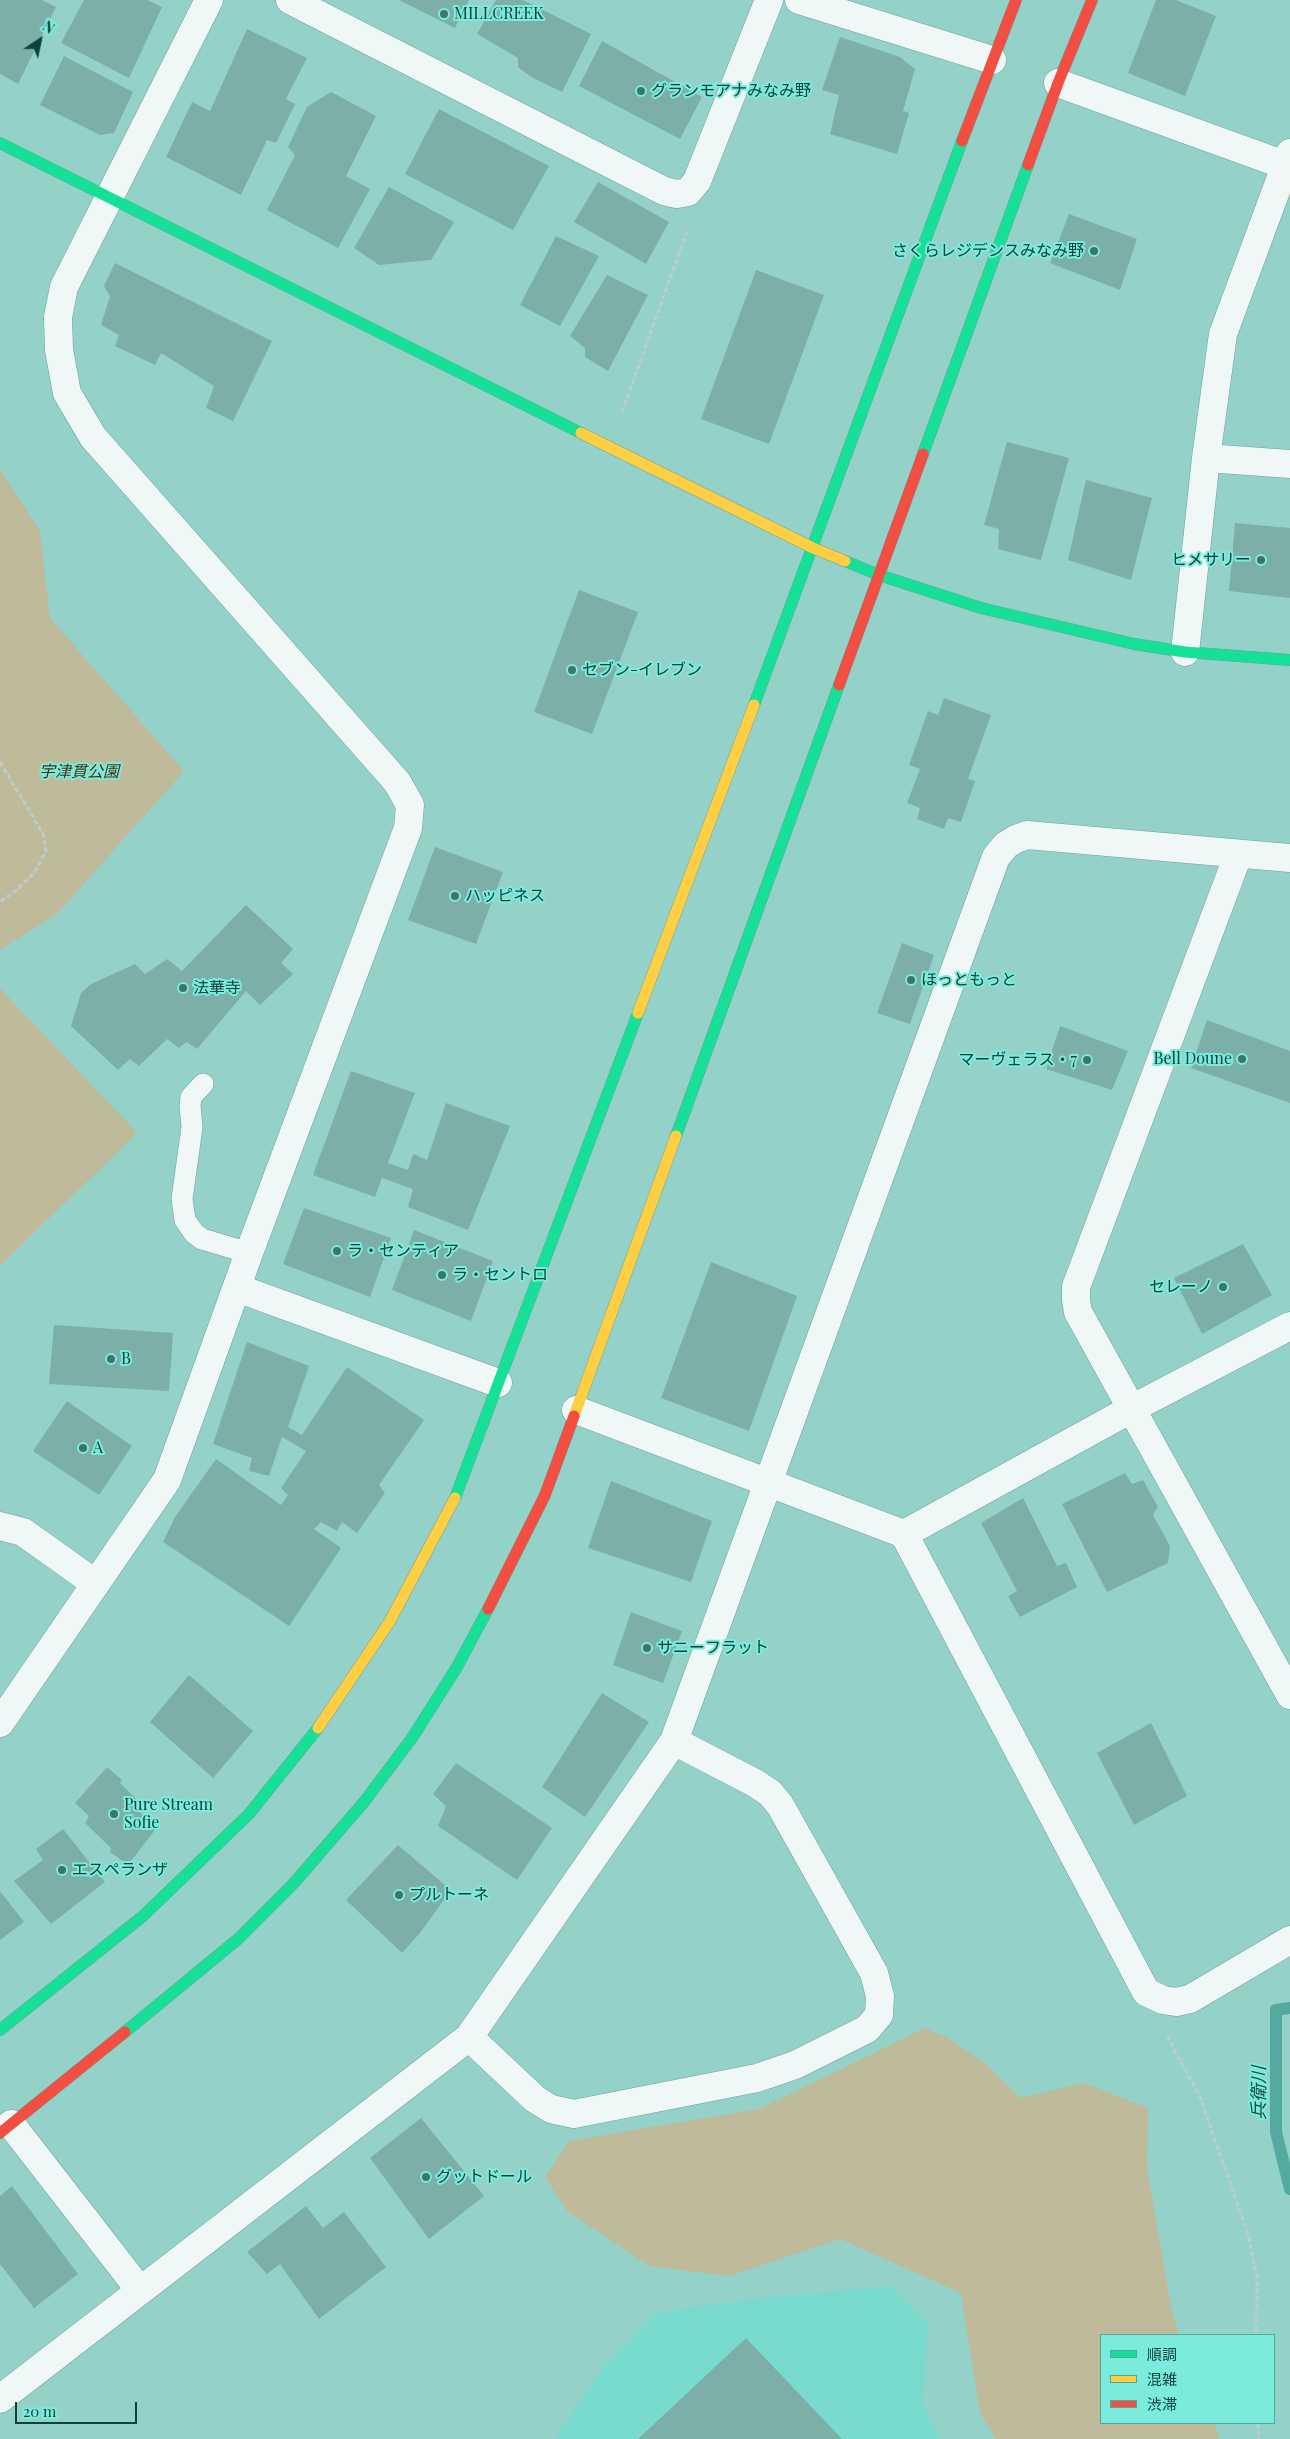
<!DOCTYPE html>
<html>
<head>
<meta charset="utf-8">
<style>
  body { margin:0 }
  #map { position:relative; width:1290px; height:2439px; overflow:hidden; background:#94d2c9; font-family:"Playfair Display","Noto Sans JP",serif }
  canvas { display:block }
  .legend { position:absolute; left:1100px; top:2334px; width:175px; height:90px; box-sizing:border-box; background:#7bebdb; border:1px solid #50a79b; margin:0; padding:6px 9px; list-style:none; font-size:15px; color:#10423c }
  .legend li { display:flex; align-items:center; gap:10px; height:25px }
  .legend b { width:25px; border:1px solid #50a79b }
  .north { position:absolute; left:15px; top:15px; width:50px; height:50px; -webkit-text-stroke:4px #7bebdb; paint-order:stroke; rotate:34deg; font-size:14px; font-weight:700; line-height:20px; text-align:center; color:#10423c }
  .north::after { content:''; display:block; margin:auto; width:18px; height:22px; background:#10423c; clip-path:polygon(50% 0,100% 100%,50% 72%,0 100%) }
  .scale { position:absolute; left:15px; top:2402px; width:122px; height:22px; box-sizing:border-box; border:2px solid #10423c; border-top:0; padding-left:6px; font-size:15px; line-height:18px; white-space:nowrap; color:#10423c; -webkit-text-stroke:4px #7bebdb; paint-order:stroke }
</style>
</head>
<body>
<div id="map">
<canvas width="1290" height="2439"></canvas>
<ul class="legend">
<li><b style="height:6px;background:#16e098"></b>順調</li>
<li><b style="height:6px;background:#ffcf43"></b>混雑</li>
<li><b style="height:6px;background:#f24e42"></b>渋滞</li>
</ul>
<div class="north">N</div>
<div class="scale">20 m</div>
</div>
<script>
const context = document.querySelector('canvas').getContext('2d');
context.lineJoin = 'round';
function fill(path, color) { context.fillStyle = color; context.fill(path, 'evenodd'); }
const toPath = rows => new Path2D(rows.map(r => 'M' + r).join(''));
function strokePath(path, color, width, dash) { context.strokeStyle = color; context.lineWidth = width; context.lineCap = dash ? 'butt' : 'round'; context.setLineDash(dash || []); context.stroke(path); }
function label(font, color, halo, rows, align = 'center') {
  context.font = font + ' "Playfair Display","Noto Sans JP",serif'; context.lineWidth = 4; context.setLineDash([]); context.textBaseline = 'middle'; context.strokeStyle = halo; context.fillStyle = color; for (const [text, x, y, turn = 0] of rows) {
    context.save(); context.translate(x, y); context.rotate((+turn || 0) * Math.PI / 180); context.textAlign = isNaN(turn) ? turn : align; if (halo) context.strokeText(text, 0, 0); context.fillText(text, 0, 0); context.restore();
  }
}
fill(toPath([
  [890,2286,928,2323,923,2405,940,2439,555,2439,603,2368,656,2313,744,2300]
]), '#78dbce');
fill(toPath([
  [0,469,40,531,50,618,184,771,58,913,0,950],
  [0,988,137,1133,0,1266],
  [925,2028,946,2037,986,2064,1021,2098,1084,2083,1148,2108,1147,2168,1172,2312,1180,2335,1101,2335,1101,2423,1214,2423,1220,2439,996,2439,980,2413,961,2293,840,2239,729,2276,649,2266,567,2211,545,2177,569,2141,759,2109]
]), '#beba9a');
strokePath(toPath([
  [1290,2008,1276,2010,1276,2132,1290,2189]
]), '#55aa9f', 12);
fill(toPath([
  [0,0,42,0,56,7,18,84,0,74],
  [84,0,147,0,162,7,129,78,61,43],
  [399,0,469,0,455,28],
  [496,0,523,0,591,34,562,92,531,77,518,67,518,58,477,34],
  [1156,0,1176,0,1216,16,1185,96,1128,73],
  [247,29,307,58,286,99,295,104,276,143,267,140,241,195,166,157,192,102,210,111],
  [840,37,900,57,915,69,903,111,909,113,897,154,830,134,839,95,822,90],
  [602,41,702,97,680,139,579,86],
  [64,56,133,92,114,133,100,135,40,105],
  [331,92,376,116,346,176,370,189,338,248,267,210,295,155,288,147,307,107],
  [439,109,549,166,513,230,405,174],
  [598,182,669,222,646,264,574,222],
  [389,187,454,222,431,260,379,265,354,248],
  [1069,214,1137,239,1120,290,1050,263],
  [556,236,599,256,560,326,520,305],
  [115,263,272,341,233,421,206,408,214,386,161,353,155,365,115,346,119,335,101,325,110,296,104,286],
  [756,270,824,295,769,444,701,419],
  [607,275,648,295,608,371,585,357,585,348,570,336],
  [1007,442,1069,458,1041,560,998,549,999,529,984,525],
  [1086,480,1152,498,1131,580,1068,560],
  [1235,523,1290,528,1290,598,1229,591],
  [579,590,638,612,592,734,534,712],
  [944,698,991,715,968,779,975,781,961,822,948,818,944,829,917,819,920,808,907,803,920,769,909,765,928,711,938,715],
  [435,847,503,872,476,944,408,920],
  [246,905,293,949,281,963,293,974,260,1005,246,991,197,1049,187,1042,179,1048,167,1039,139,1066,130,1059,118,1070,71,1026,81,993,91,984,135,964,145,974,167,959,182,971],
  [902,943,934,955,910,1024,877,1013],
  [1207,1020,1290,1051,1290,1103,1191,1068],
  [1060,1026,1128,1051,1112,1090,1046,1069],
  [351,1071,415,1093,388,1163,408,1170,413,1154,427,1160,446,1103,510,1126,468,1230,408,1207,413,1189,382,1178,375,1197,313,1175],
  [304,1208,391,1238,370,1297,283,1264],
  [414,1230,493,1261,471,1321,392,1290],
  [1243,1244,1272,1295,1202,1334,1174,1278],
  [711,1262,797,1296,749,1431,661,1398],
  [54,1325,173,1333,169,1391,49,1384],
  [247,1342,309,1366,288,1427,302,1435,347,1367,424,1420,379,1485,385,1493,357,1533,342,1522,337,1531,321,1522,314,1529,341,1548,289,1626,163,1542,175,1517,216,1459,281,1505,288,1495,281,1488,306,1451,282,1437,269,1476,249,1471,252,1458,213,1444],
  [67,1401,132,1446,99,1495,33,1451],
  [1125,1473,1132,1484,1143,1480,1158,1507,1153,1515,1170,1546,1168,1563,1107,1592,1062,1504],
  [611,1481,712,1521,691,1582,588,1548],
  [1023,1498,1057,1566,1066,1563,1077,1587,1020,1617,1008,1596,1017,1591,981,1523],
  [631,1612,682,1631,663,1683,613,1665],
  [189,1675,253,1731,213,1778,150,1722],
  [602,1693,649,1722,585,1817,542,1787],
  [1151,1723,1187,1796,1134,1825,1097,1753],
  [456,1763,552,1828,517,1880,438,1826,446,1806,433,1794],
  [107,1767,122,1780,120,1783,142,1805,138,1811,158,1826,128,1865,110,1852,111,1848,85,1823,89,1816,75,1803],
  [63,1829,105,1882,51,1924,14,1881,43,1860,36,1849],
  [398,1845,451,1890,420,1933,402,1953,346,1900],
  [0,1891,24,1922,0,1940],
  [421,2118,484,2196,429,2239,370,2158],
  [12,2186,78,2274,34,2308,0,2264,0,2196],
  [306,2206,323,2228,344,2212,386,2267,319,2319,280,2264,267,2274,247,2252],
  [746,2338,842,2439,638,2439]
]), '#7dafa9');
const lane = toPath([
  [203,1084,191,1097,190,1106,192,1127,182,1199,185,1220,194,1233,202,1239,249,1253]
]);
const street = toPath([
  [290,0,664,191,677,194,688,192,697,181,769,0],
  [799,0,992,60],
  [1058,83,1290,167],
  [1206,458,1290,464],
  [1185,652,1206,458,1223,334,1290,153],
  [1238,855,1076,1287,1076,1300,1078,1312,1290,1695],
  [237,1288,498,1383],
  [576,1410,904,1534,1146,1992,1163,2000,1176,2002,1190,1999,1290,1940],
  [0,1526,23,1532,96,1584],
  [904,1534,1133,1408,1290,1326],
  [0,1723,167,1480,249,1253,408,828,410,805,397,782,93,437,67,393,59,350,58,317,64,287,209,0],
  [469,2037,535,2099,551,2109,574,2114,757,2078,795,2065,867,2029,879,2015,880,1996,874,1973,780,1805,770,1793,755,1783,674,1741],
  [11,2124,139,2289],
  [0,2399,469,2037,674,1741,996,857,1006,845,1016,839,1027,835,1290,858]
]);
const fast = toPath([
  [0,143,581,433],
  [923,454,1028,165],
  [845,561,879,575,981,608,1134,644,1185,652,1290,660],
  [754,705,962,141],
  [676,1136,839,685],
  [455,1498,638,1013],
  [0,2030,143,1916,249,1814,318,1728],
  [125,2032,238,1939,294,1883,364,1802,412,1738,457,1667,488,1609]
]);
const slow = toPath([
  [581,433,813,548,845,561],
  [638,1013,754,705],
  [574,1416,676,1136],
  [318,1728,390,1621,455,1498]
]);
const jam = toPath([
  [962,141,1016,0],
  [1028,165,1058,83,1092,0],
  [839,685,923,454],
  [488,1609,545,1495,574,1416],
  [0,2133,125,2032]
]);
strokePath(lane, '#6da09a', 22);
strokePath(street, '#6da09a', 29);
strokePath(fast, '#6da09a', 12);
strokePath(slow, '#6da09a', 12);
strokePath(jam, '#6da09a', 12);
strokePath(toPath([
  [622,412,688,229],
  [0,762,43,834,46,851,34,873,18,889,0,902],
  [1167,2036,1200,2097,1248,2234,1257,2277,1256,2335],
  [1258,2423,1259,2439]
]), '#bbcecc', 3, [5, 2.5]);
strokePath(lane, '#eff8f7', 21);
strokePath(street, '#eff8f7', 28);
strokePath(fast, '#16e098', 11);
strokePath(slow, '#ffcf43', 11);
strokePath(jam, '#f24e42', 11);
for (const [x, y, r, color] of [
  [444,14,5,"#3e746d"],
  [641,91,5,"#3e746d"],
  [1094,251,5,"#3e746d"],
  [1261,560,5,"#3e746d"],
  [572,670,5,"#3e746d"],
  [455,896,5,"#3e746d"],
  [911,980,5,"#3e746d"],
  [183,988,5,"#3e746d"],
  [1242,1059,5,"#3e746d"],
  [1087,1060,5,"#3e746d"],
  [337,1251,5,"#3e746d"],
  [442,1275,5,"#3e746d"],
  [1223,1287,5,"#3e746d"],
  [111,1359,5,"#3e746d"],
  [83,1448,5,"#3e746d"],
  [647,1648,5,"#3e746d"],
  [114,1814,5,"#3e746d"],
  [62,1870,5,"#3e746d"],
  [399,1895,5,"#3e746d"],
  [426,2177,5,"#3e746d"]
]) { const dot = new Path2D(); dot.arc(x, y, r, 0, 2 * Math.PI); context.fillStyle = color; context.fill(dot); strokePath(dot, '#7bebdb', 2); }
label('16px', '#10423c', '#7bebdb', [
  ["MILLCREEK",454,14],
  ["グランモアナみなみ野",651,91],
  ["さくらレジデンスみなみ野",1084,251,"right"],
  ["ヒメサリー",1251,560,"right"],
  ["セブン-イレブン",582,670],
  ["ハッピネス",465,896],
  ["ほっともっと",921,980],
  ["法華寺",193,988],
  ["Bell Doune",1232,1059,"right"],
  ["マーヴェラス・7",1077,1060,"right"],
  ["ラ・センティア",347,1251],
  ["ラ・セントロ",452,1275],
  ["セレーノ",1213,1287,"right"],
  ["B",121,1359],
  ["A",93,1448],
  ["サニーフラット",657,1648],
  ["Pure Stream",124,1805],
  ["Sofie",124,1823],
  ["エスペランザ",72,1870],
  ["プルトーネ",409,1895],
  ["グットドール",436,2177]
], 'left');
label('italic 16px', '#492e12', '#7bebdb', [
  ["宇津貫公園",79,772]
]);
label('italic 18px', '#154c45', '#7bebdb', [
  ["兵衛川",1259,2093,-90]
]);
</script>
</body>
</html>
